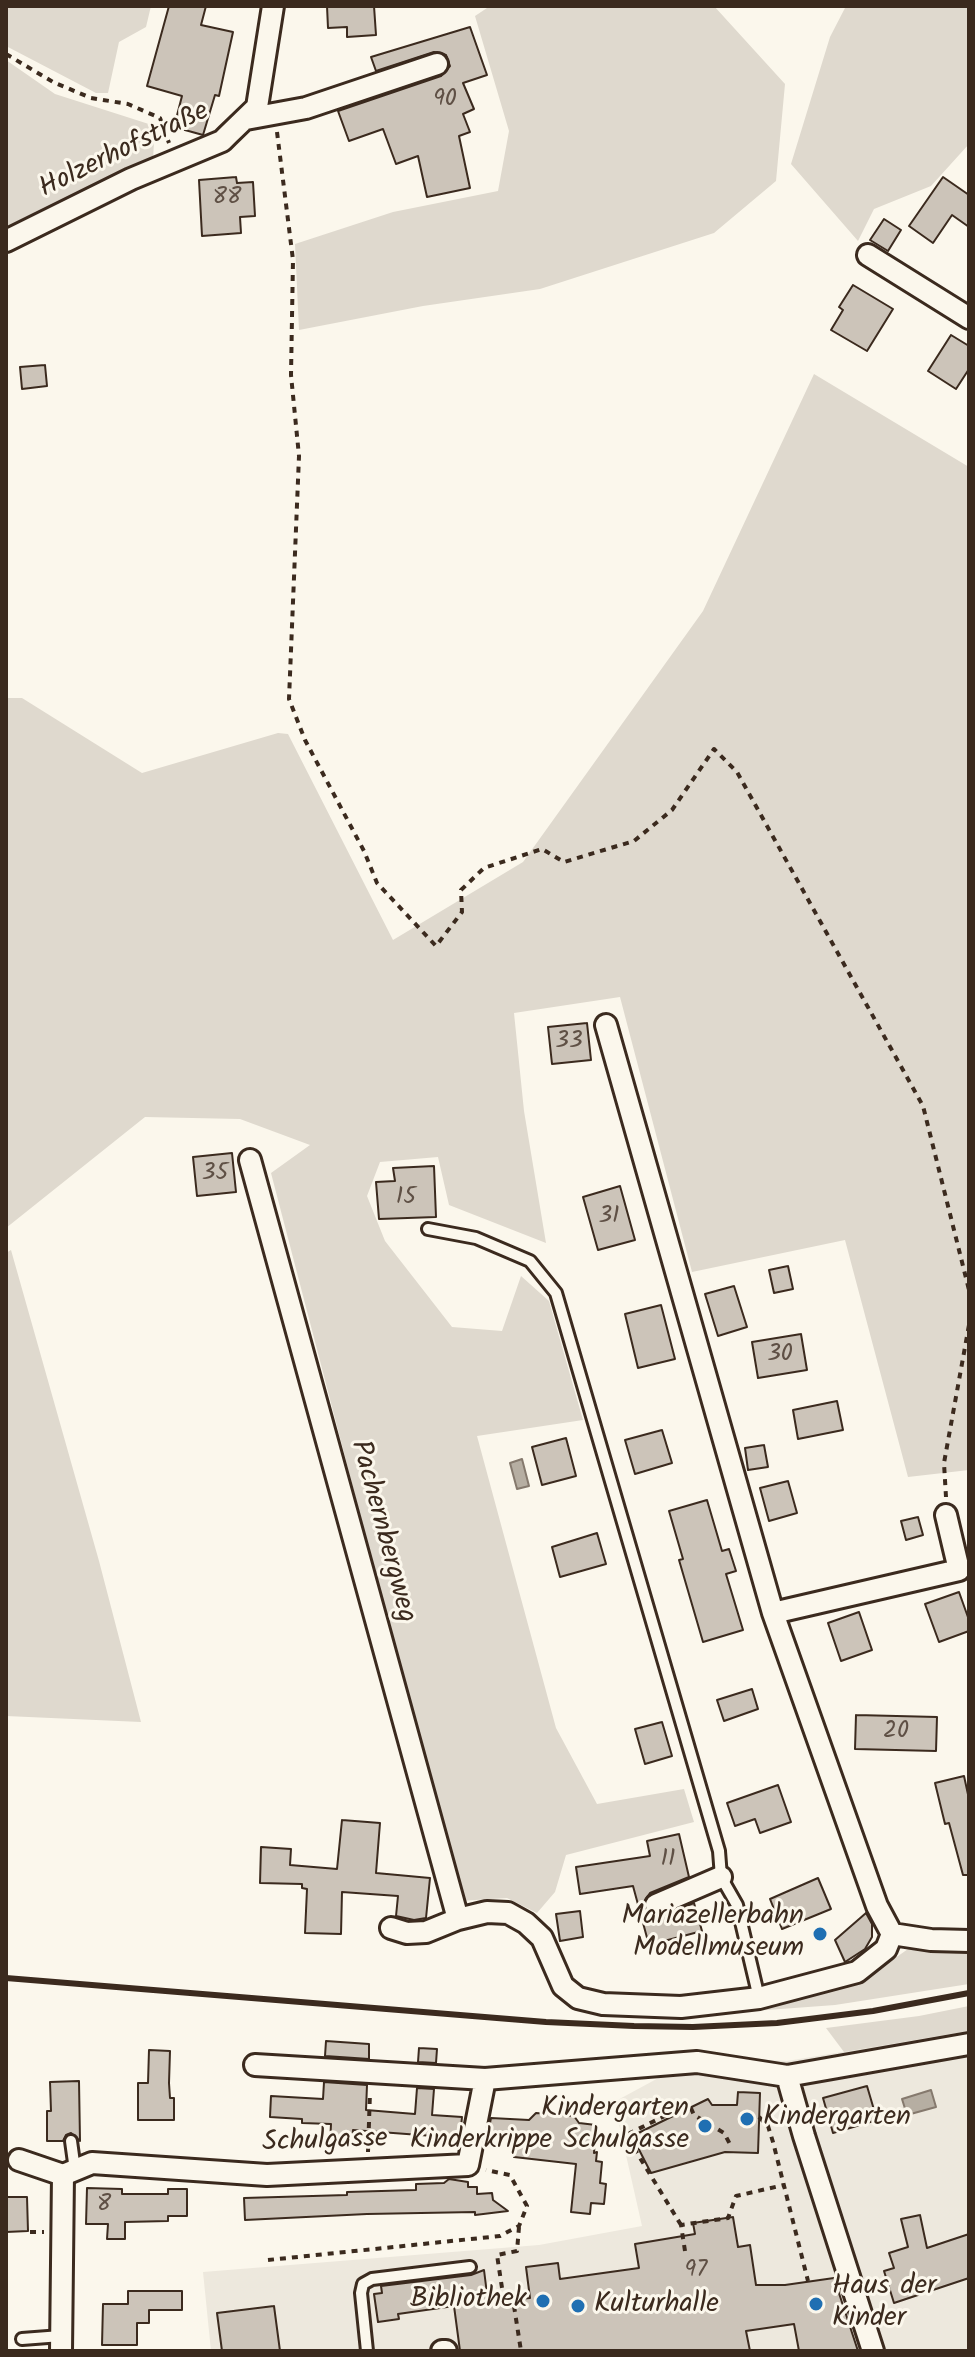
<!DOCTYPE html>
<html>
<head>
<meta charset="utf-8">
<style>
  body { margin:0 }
  #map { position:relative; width:975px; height:2357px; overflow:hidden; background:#fbf7ec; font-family:Kalam,sans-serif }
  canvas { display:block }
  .frame { position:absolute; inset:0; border:8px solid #3b2a1e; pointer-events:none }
</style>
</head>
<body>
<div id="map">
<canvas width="975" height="2357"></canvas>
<div class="frame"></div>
</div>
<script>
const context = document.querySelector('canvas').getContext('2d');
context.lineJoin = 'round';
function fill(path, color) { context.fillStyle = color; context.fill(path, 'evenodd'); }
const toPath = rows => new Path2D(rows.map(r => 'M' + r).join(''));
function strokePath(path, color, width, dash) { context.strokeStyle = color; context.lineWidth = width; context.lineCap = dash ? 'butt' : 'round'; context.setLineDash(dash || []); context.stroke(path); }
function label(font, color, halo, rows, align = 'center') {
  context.font = font + ' Kalam,sans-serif'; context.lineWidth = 6; context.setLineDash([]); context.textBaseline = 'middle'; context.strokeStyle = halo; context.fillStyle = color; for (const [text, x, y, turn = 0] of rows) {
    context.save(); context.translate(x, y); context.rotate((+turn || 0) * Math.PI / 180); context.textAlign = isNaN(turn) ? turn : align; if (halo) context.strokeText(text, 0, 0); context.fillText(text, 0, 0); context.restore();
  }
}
fill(toPath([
  [969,2031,969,2351,211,2351,203,2272,539,2245,642,2226,614,2102,699,2056,787,2061]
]), '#ede8dd');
fill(toPath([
  [6,6,151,6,146,27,119,42,108,93,96,93,6,46],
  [490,6,714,6,785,84,776,181,714,233,540,289,423,306,299,330,295,244,393,212,498,191,509,131,475,16],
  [846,6,969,6,969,144,931,186,874,209,858,241,791,164,830,37],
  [6,60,55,94,155,126,153,159,6,230],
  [814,374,969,467,969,1470,908,1477,845,1240,692,1272,620,997,514,1013,524,1111,546,1243,449,1205,438,1157,380,1162,367,1196,385,1241,452,1327,502,1331,521,1276,549,1301,583,1420,477,1436,556,1728,597,1804,684,1789,694,1822,566,1855,555,1892,537,1913,507,1898,459,1901,428,1775,271,1173,310,1145,240,1119,145,1117,6,1228,6,698,22,698,142,773,278,733,288,734,393,940,523,862,703,611],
  [11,1250,99,1561,141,1722,6,1716,6,1253],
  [926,1946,952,1952,969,1948,969,1984,835,2005,672,2017,674,2013,775,2004,874,1973,908,1949],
  [969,2006,969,2031,844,2052,826,2028,919,2016]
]), '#dfd9ce');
const water = toPath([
  [522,1459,529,1486,517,1489,510,1463,522,1459],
  [931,2090,936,2107,907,2115,902,2099,931,2090]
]);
fill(water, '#b6aea2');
strokePath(water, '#85796d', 2);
const building = toPath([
  [169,6,206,6,201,25,233,32,219,96,215,95,203,135,174,127,182,96,147,86,169,6],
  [327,6,374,6,376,35,347,37,347,27,328,28,327,6],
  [470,27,487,75,463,83,474,109,463,114,470,132,459,136,470,188,427,197,418,156,396,164,383,129,349,141,338,111,441,76,450,66,446,55,434,52,376,71,371,57,470,27],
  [236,177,237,183,253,182,255,216,240,217,241,233,202,236,199,180,236,177],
  [943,177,969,195,969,227,952,215,933,243,909,226,943,177],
  [884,219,901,230,888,251,870,240,884,219],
  [853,285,893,309,867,351,831,330,843,310,839,307,853,285],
  [951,335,969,346,969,369,956,389,928,371,951,335],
  [45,365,47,386,22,389,20,367,45,365],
  [587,1023,591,1060,552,1064,548,1027,587,1023],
  [232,1153,236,1192,197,1196,193,1157,232,1153],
  [434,1166,436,1217,379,1219,376,1182,395,1181,393,1168,434,1166],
  [620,1186,635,1240,598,1250,583,1197,620,1186],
  [788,1266,793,1289,774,1293,769,1270,788,1266],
  [734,1286,747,1327,718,1336,705,1294,734,1286],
  [661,1305,675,1359,638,1368,625,1314,661,1305],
  [801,1334,807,1370,758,1378,752,1342,801,1334],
  [837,1401,843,1430,798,1439,793,1410,837,1401],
  [662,1430,672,1463,635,1474,625,1440,662,1430],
  [566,1438,576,1476,542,1485,532,1447,566,1438],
  [764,1445,768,1467,748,1470,745,1448,764,1445],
  [788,1481,797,1513,769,1521,760,1488,788,1481],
  [707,1500,722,1551,729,1549,736,1571,726,1574,743,1630,703,1642,679,1560,683,1559,669,1511,707,1500],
  [918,1517,923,1535,906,1540,901,1521,918,1517],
  [597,1533,606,1564,560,1577,552,1547,597,1533],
  [959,1592,969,1620,969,1631,939,1642,925,1604,959,1592],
  [859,1612,872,1650,841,1661,828,1623,859,1612],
  [752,1689,758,1709,724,1721,717,1700,752,1689],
  [856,1715,937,1717,936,1751,855,1749,856,1715],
  [662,1722,672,1756,645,1764,635,1729,662,1722],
  [964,1776,969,1799,969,1875,963,1875,949,1823,945,1824,935,1783,964,1776],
  [778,1785,791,1822,760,1833,755,1819,735,1826,727,1803,778,1785],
  [342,1820,380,1823,376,1873,430,1878,426,1918,414,1920,396,1916,398,1896,342,1892,341,1934,305,1933,307,1889,302,1888,302,1884,260,1883,261,1847,291,1849,290,1865,337,1869,342,1820],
  [679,1834,689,1877,650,1893,643,1903,644,1909,648,1915,655,1918,694,1903,702,1931,649,1945,633,1886,580,1894,576,1867,650,1856,647,1841,679,1834],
  [818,1878,831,1909,782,1929,770,1899,818,1878],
  [580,1911,583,1937,560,1941,556,1914,580,1911],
  [866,1913,872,1924,872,1937,865,1949,845,1962,835,1940,866,1913],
  [326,2041,369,2044,369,2059,325,2056,326,2041],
  [419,2048,437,2049,436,2063,418,2062,419,2048],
  [149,2050,170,2051,169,2083,170,2098,174,2098,174,2120,138,2120,138,2083,148,2083,149,2050],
  [79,2081,80,2141,71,2133,66,2135,63,2141,47,2141,47,2111,51,2111,50,2082,79,2081],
  [324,2082,367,2085,366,2110,415,2114,417,2088,434,2089,432,2115,462,2117,460,2138,353,2130,352,2145,330,2144,331,2124,302,2123,302,2119,270,2117,271,2096,323,2099,324,2082],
  [867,2086,877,2120,833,2133,823,2098,867,2086],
  [738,2092,760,2093,758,2153,725,2152,651,2173,632,2136,708,2099,712,2105,737,2105,738,2092],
  [536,2113,574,2116,579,2123,596,2125,594,2153,597,2152,596,2161,602,2162,600,2183,606,2184,604,2204,591,2203,590,2214,571,2212,576,2164,514,2157,516,2135,488,2133,491,2118,529,2120,536,2113],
  [449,2179,468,2182,468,2187,477,2187,477,2194,492,2193,493,2200,508,2211,475,2215,475,2212,367,2214,245,2220,244,2198,347,2195,347,2192,416,2190,416,2184,444,2183,449,2179],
  [87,2188,122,2189,122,2194,168,2194,168,2189,187,2189,187,2216,168,2216,168,2221,125,2222,125,2239,107,2239,108,2224,86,2224,87,2188],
  [6,2197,27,2197,28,2231,6,2232,6,2197],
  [920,2215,927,2248,969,2234,969,2278,894,2303,884,2271,894,2268,889,2253,908,2247,901,2219,920,2215],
  [733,2217,738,2247,750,2245,756,2285,785,2285,834,2278,858,2351,799,2351,794,2324,746,2331,750,2351,460,2351,454,2306,398,2314,399,2319,378,2322,374,2294,382,2293,381,2286,471,2275,484,2270,488,2302,530,2298,526,2267,558,2263,560,2279,639,2268,635,2244,695,2234,693,2223,733,2217],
  [128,2291,182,2291,182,2310,149,2310,149,2323,137,2323,137,2345,102,2345,103,2304,128,2304,128,2291],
  [274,2306,280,2351,222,2351,217,2313,274,2306]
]);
fill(building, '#ccc4b9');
strokePath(building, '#3b2a1e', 2);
const lane = toPath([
  [428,1229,476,1238,530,1261,556,1293,719,1851,721,1877,737,1905,759,1998],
  [71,2141,75,2170],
  [22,2339,61,2336],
  [367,2351,361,2293,363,2284,372,2279,470,2267]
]);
const street = toPath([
  [246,119,306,108,437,64],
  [6,241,131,179,222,141,228,135,257,107,273,6],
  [868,255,969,318],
  [606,1025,773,1613,877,1906,892,1934],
  [250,1160,458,1919],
  [773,1613,959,1570,946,1515],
  [656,1905,721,1877],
  [391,1928,407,1933,426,1932,458,1919,487,1912,508,1913,526,1923,542,1938,563,1986,578,1998,603,2004,681,2007,759,1998,857,1972,886,1949,892,1934],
  [892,1934,931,1940,969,1941],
  [255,2065,485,2079,697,2062,787,2076,804,2136,873,2351],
  [787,2076,969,2044],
  [19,2160,63,2175],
  [61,2351,63,2175,92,2163,267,2175,468,2165,485,2079],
  [442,2351,446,2351]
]);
strokePath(lane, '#3b2a1e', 16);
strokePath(street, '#3b2a1e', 26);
strokePath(toPath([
  [6,54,53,82,91,98,128,104,160,118,169,143],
  [277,132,293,260,291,375,299,456,289,699,305,740,364,851,377,883,436,946,462,912,461,890,484,868,542,849,564,862,634,841,672,810,714,749,737,772,923,1106,969,1290],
  [946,1497,944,1463,969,1325],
  [6,2110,6,2127],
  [759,2117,768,2126,773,2142,808,2281],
  [368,2152,370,2092],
  [681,2225,626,2135,689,2104,694,2115,724,2133,732,2148],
  [30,2232,44,2232],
  [685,2251,681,2225,728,2218,736,2196,784,2185],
  [268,2260,500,2236,519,2226,527,2206,510,2175,486,2170],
  [514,2305,504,2301,497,2255,517,2251,519,2227],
  [514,2306,521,2351]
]), '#3b2a1e', 4, [6, 6]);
strokePath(lane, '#fbf7ec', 10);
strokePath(street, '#fbf7ec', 20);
strokePath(toPath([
  [6,1978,546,2022,634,2026,693,2027,777,2023,873,2011,969,1993]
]), '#3b2a1e', 6);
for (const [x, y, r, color] of [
  [820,1934,8,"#1f6fb2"],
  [747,2119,8,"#1f6fb2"],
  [705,2126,8,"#1f6fb2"],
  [543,2301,8,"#1f6fb2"],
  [816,2304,8,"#1f6fb2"],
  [578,2306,8,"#1f6fb2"]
]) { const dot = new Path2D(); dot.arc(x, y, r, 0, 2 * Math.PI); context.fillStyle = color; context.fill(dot); strokePath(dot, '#fbf7ec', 3); }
label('24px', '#5f5045', null, [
  ["90",445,101],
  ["88",227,199],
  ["33",569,1043],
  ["35",215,1175],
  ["15",406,1199],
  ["31",609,1218],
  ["30",780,1356],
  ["20",896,1733],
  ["11",668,1861],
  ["8",104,2206],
  ["97",696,2272]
]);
label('28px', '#3b2a1e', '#fbf7ec', [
  ["Holzerhofstraße",125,152,-26],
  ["Pachernbergweg",381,1532,75],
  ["Schulgasse",325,2143,-2]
]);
label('28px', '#3b2a1e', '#fbf7ec', [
  ["Mariazellerbahn",804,1918],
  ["Modellmuseum",804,1950],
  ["Kindergarten",689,2110],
  ["Kinderkrippe Schulgasse",689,2142],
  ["Kindergarten",763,2119,"left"],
  ["Haus der",832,2288,"left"],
  ["Kinder",832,2320,"left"],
  ["Bibliothek",527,2301],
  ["Kulturhalle",594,2306,"left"]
], 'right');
</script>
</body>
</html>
